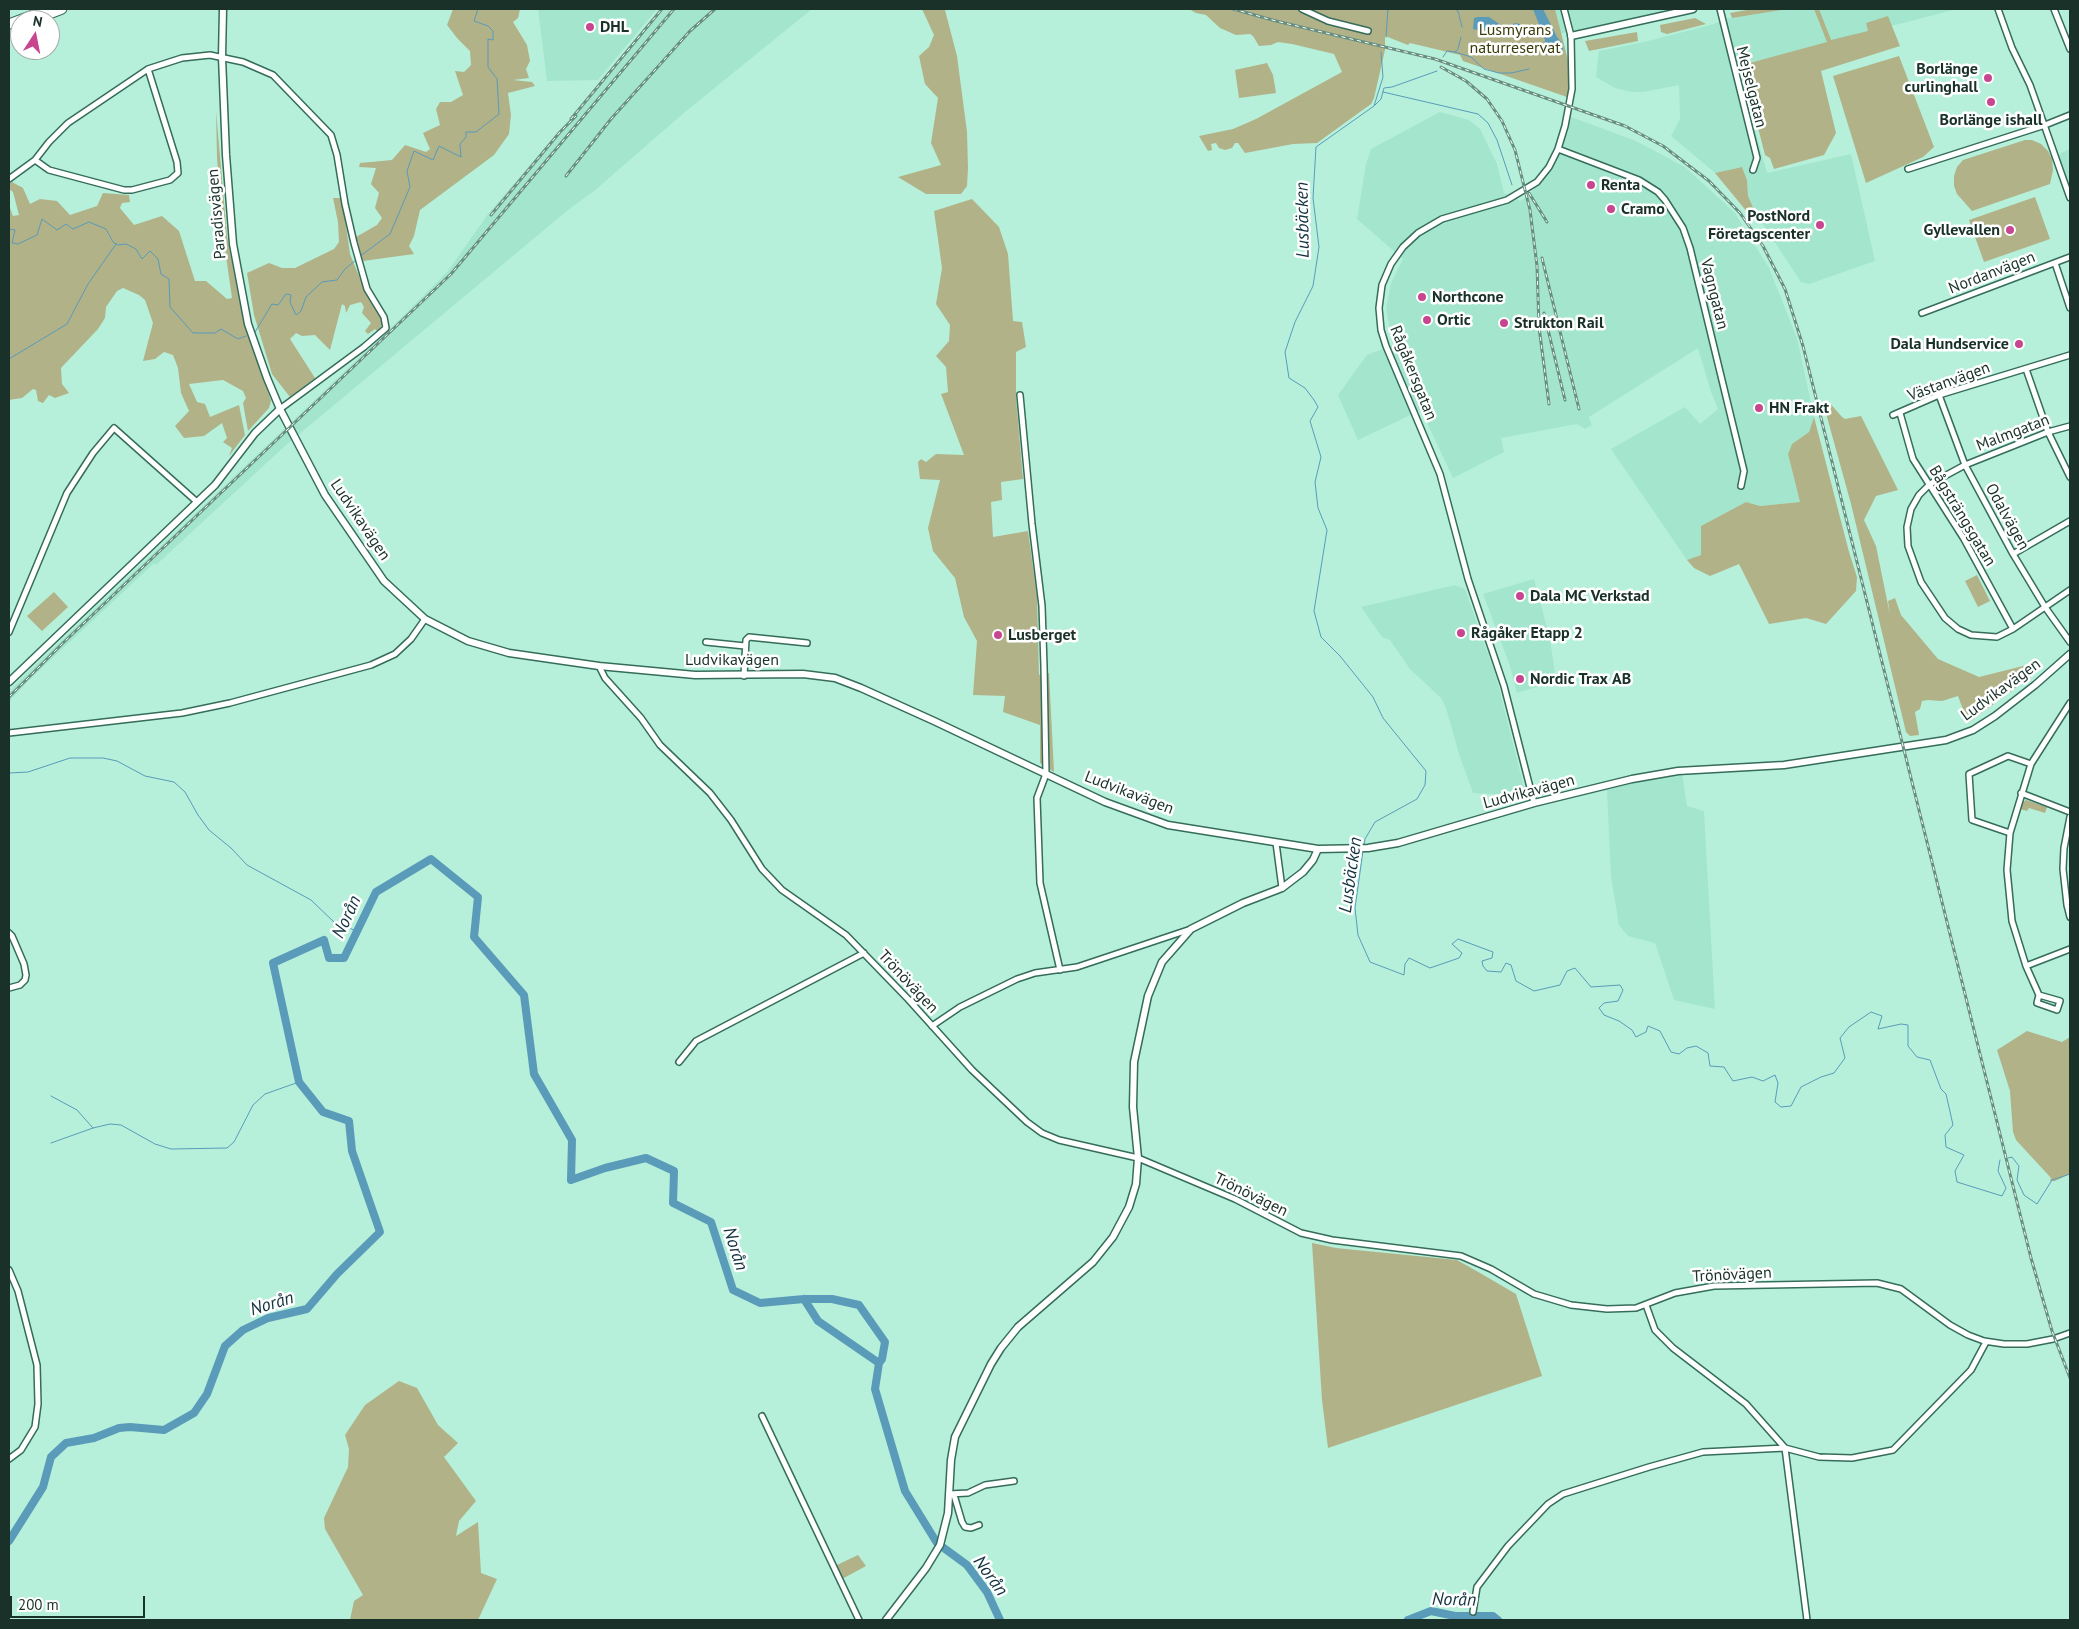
<!DOCTYPE html>
<html>
<head>
<meta charset="utf-8">
<style>
  body { margin:0 }
  #map { position:relative; width:2079px; height:1629px; overflow:hidden; background:#b6f0da; font-family:"PT Sans",sans-serif }
  canvas { display:block }
  .frame { position:absolute; inset:0; border:10px solid #193128; pointer-events:none }
  .north { position:absolute; left:10px; top:10px; width:50px; height:50px; box-sizing:border-box; background:#fff; border:1px solid #a3ada9; border-radius:50%; rotate:11deg; font-size:14px; font-weight:700; line-height:20px; text-align:center; color:#193128 }
  .north::after { content:''; display:block; margin:auto; width:18px; height:22px; background:#c8468f; clip-path:polygon(50% 0,100% 100%,50% 72%,0 100%) }
  .scale { position:absolute; left:10px; top:1596px; width:135px; height:22px; box-sizing:border-box; border:2px solid #193128; border-top:0; padding-left:6px; font-size:15px; line-height:18px; white-space:nowrap; color:#193128; -webkit-text-stroke:4px #fff; paint-order:stroke }
</style>
</head>
<body>
<div id="map">
<canvas width="2079" height="1629"></canvas>
<div class="frame"></div>
<div class="north">N</div>
<div class="scale">200 m</div>
</div>
<script>
const context = document.querySelector('canvas').getContext('2d');
context.lineJoin = 'round';
function fill(path, color) { context.fillStyle = color; context.fill(path, 'evenodd'); }
const toPath = rows => new Path2D(rows.map(r => 'M' + r).join(''));
function strokePath(path, color, width, dash) { context.strokeStyle = color; context.lineWidth = width; context.lineCap = dash ? 'butt' : 'round'; context.setLineDash(dash || []); context.stroke(path); }
function label(font, color, halo, rows, align = 'center') {
  context.font = font + ' "PT Sans",sans-serif'; context.lineWidth = 5; context.setLineDash([]); context.textBaseline = 'middle'; context.strokeStyle = halo; context.fillStyle = color; for (const [text, x, y, turn = 0] of rows) {
    context.save(); context.translate(x, y); context.rotate((+turn || 0) * Math.PI / 180); context.textAlign = isNaN(turn) ? turn : align; if (halo) context.strokeText(text, 0, 0); context.fillText(text, 0, 0); context.restore();
  }
}
fill(toPath([
  [538,9,657,9,598,80,547,81],
  [664,9,812,9,685,112,594,191,568,210,285,446,156,565,154,563,151,566,28,681,9,702,9,692,24,676,401,318,448,271,488,214],
  [1555,9,1674,9,1560,34],
  [1788,9,1957,9,1737,66,1767,173,1851,154,1875,261,1809,284,1801,282,1755,212,1748,196,1747,180,1742,167,1715,173,1671,136,1680,119,1679,85,1643,92,1632,92,1615,88,1596,77,1599,51,1644,42,1714,24,1725,19],
  [1440,112,1469,120,1480,129,1497,164,1504,193,1520,201,1527,197,1550,170,1563,146,1571,117,1636,141,1685,167,1735,213,1769,268,1797,338,1814,417,1809,432,1792,444,1788,454,1800,502,1760,506,1746,502,1701,526,1701,555,1687,560,1611,449,1685,407,1700,424,1718,409,1711,392,1698,348,1589,417,1592,425,1585,429,1577,424,1501,438,1504,452,1453,478,1421,410,1358,440,1338,395,1367,355,1393,345,1386,309,1391,283,1403,259,1357,219,1366,164,1371,149],
  [2070,149,2070,192,2058,158,2061,153],
  [1534,579,1550,639,1556,681,1517,693,1510,666,1483,594],
  [1455,585,1465,589,1496,676,1525,791,1505,795,1473,793,1459,754,1446,708,1441,698,1410,669,1390,640,1382,637,1361,607],
  [1682,773,1687,806,1704,811,1715,1009,1674,1000,1655,943,1628,936,1619,925,1611,877,1607,790,1648,778]
]), '#a3e6cd');
fill(toPath([
  [453,9,520,9,518,18,513,22,527,45,530,61,526,69,529,78,513,80,532,82,535,86,508,93,511,115,509,134,494,155,420,210,414,236,409,246,414,254,363,261,356,237,377,225,382,218,375,208,379,193,371,184,376,168,359,167,360,163,392,160,405,145,426,152,430,149,423,133,440,125,436,109,440,102,451,102,463,95,455,71,464,72,471,65,470,51,457,38,447,25],
  [922,9,945,10,957,56,967,132,968,168,967,186,961,194,926,194,898,177,941,165,931,143,938,98,925,84,919,56,929,47,934,35],
  [1189,9,1555,9,1569,64,1568,95,1567,97,1463,61,1460,55,1410,43,1408,45,1385,36,1385,50,1374,98,1371,104,1317,143,1293,144,1245,153,1238,143,1235,143,1232,148,1225,150,1219,148,1216,143,1211,144,1212,150,1208,151,1199,136,1233,129,1256,119,1342,72,1334,54,1292,44,1278,42,1271,45,1259,46,1253,36,1250,34,1236,35,1220,28,1206,15,1196,13],
  [1752,9,1788,9,1732,18,1730,13],
  [1814,9,1819,9,1831,40,1868,31,1866,23,1888,16,1900,46,1821,71,1836,133,1824,155,1774,169,1770,158,1765,155,1742,65,1827,42],
  [1695,18,1706,24,1667,34,1661,32,1660,25],
  [1637,32,1638,41,1589,51,1585,41],
  [1899,56,1934,147,1923,157,1866,183,1833,76],
  [1267,63,1273,75,1276,93,1239,98,1235,70],
  [216,111,227,236,240,304,271,401,269,408,248,431,243,403,246,398,243,391,223,380,189,384,197,402,205,404,210,417,239,405,245,435,229,456,232,448,223,442,227,438,222,423,204,436,184,438,175,426,189,411,181,393,178,368,173,355,164,352,155,359,143,361,153,323,145,300,139,295,123,288,117,291,106,307,105,318,98,329,61,368,62,384,69,393,55,398,49,395,43,403,38,401,36,390,33,389,22,398,9,400,9,205,13,216,19,215,13,192,9,189,9,184,12,182,23,188,30,204,40,199,57,201,70,215,97,206,103,193,129,195,130,202,122,203,120,208,134,225,162,216,179,231,195,281,206,281,227,299,232,298,222,228,217,157],
  [2025,140,2032,140,2041,144,2048,151,2052,159,2053,170,2050,184,1972,211,1957,194,1954,186,1954,176,1957,167,1963,160],
  [1742,167,1747,180,1748,196,1755,212,1748,213,1715,173],
  [2035,197,2050,239,1984,262,1969,220],
  [333,198,342,198,350,254,364,288,383,321,380,329,377,331,375,329,368,334,365,331,371,323,362,313,364,307,361,302,350,305,346,313,345,306,342,304,330,350,315,335,302,336,296,333,290,339,315,378,290,397,272,374,254,315,247,273,269,263,282,268,295,268,334,249,339,242,338,222],
  [972,199,999,227,1008,254,1013,321,1022,322,1026,347,1016,352,1016,397,1023,479,1001,482,1002,500,991,502,993,537,1028,531,1037,596,1039,675,1049,673,1054,772,1040,763,1040,725,1003,712,1005,696,973,695,977,641,964,617,955,578,933,551,928,528,940,480,920,479,918,462,921,459,926,462,936,454,964,455,941,394,948,392,946,367,936,356,949,341,950,325,936,304,942,268,934,211],
  [1828,401,1842,417,1845,419,1861,416,1898,490,1876,496,1864,520,1876,546,1890,615,1888,601,1895,598,1901,615,1938,659,1979,677,2031,664,2033,675,1968,723,1958,696,1942,701,1928,700,1922,701,1920,709,1915,712,1919,735,1910,736,1906,732,1851,504,1824,406],
  [1814,417,1849,552,1857,577,1856,591,1826,624,1806,618,1769,624,1739,564,1710,576,1694,568,1687,560,1701,555,1701,526,1746,502,1760,506,1800,502,1788,454,1792,444,1809,432],
  [1977,575,1990,601,1978,607,1965,581],
  [54,592,68,607,42,631,27,616],
  [2026,800,2047,807,2045,813,2029,808,2027,811,2020,809,2023,802],
  [2027,1031,2062,1042,2070,1037,2070,1174,2055,1181,2050,1181,2051,1178,2016,1140,2013,1132,2010,1091,1997,1050],
  [1312,1243,1336,1248,1457,1260,1480,1273,1516,1294,1542,1376,1328,1448,1322,1400],
  [399,1381,417,1388,438,1425,458,1443,444,1457,476,1501,459,1521,456,1536,478,1522,481,1573,497,1579,478,1620,350,1620,354,1601,363,1595,325,1529,324,1518,348,1467,349,1449,345,1435,365,1405],
  [858,1555,866,1566,842,1579,835,1566]
]), '#b1b288');
fill(toPath([
  [1533,9,1543,9,1557,37,1563,44,1563,52,1551,55,1544,54,1545,40],
  [1478,17,1489,17,1507,29,1515,23,1520,24,1520,27,1515,34,1509,36,1488,28,1482,31,1473,29,1474,18]
]), '#599bb9');
strokePath(toPath([
  [486,9,487,9],
  [1455,9,1458,11,1462,27],
  [1386,37,1388,9],
  [1455,52,1471,57,1484,69,1499,73,1511,73,1529,69],
  [1443,57,1447,51,1455,52,1458,49,1461,37],
  [1383,92,1478,114,1488,123,1497,140,1512,185],
  [1375,105,1381,99,1384,88,1392,87,1437,71],
  [9,229,15,230,12,243,18,244,37,235,42,219,57,230,66,224,73,229,89,222,106,229,113,242,118,245,126,244,136,249,142,259,150,251,158,259,161,274,169,279,170,307,193,333,215,333,221,329,238,339,246,336],
  [359,257,390,234,410,187,407,171,414,151,433,160,439,146,461,157,460,144,466,137,466,132,476,132,499,114,497,79,488,67,488,39,493,40,493,31,488,26,474,21,478,9],
  [255,332,272,304,278,305,286,294,291,295,290,302,296,315,301,311,306,297,322,282,337,280,345,269,356,260],
  [9,359,67,324,88,284,116,244],
  [9,773,28,772,70,758,103,758,117,761,145,776,174,782,185,792,198,815,209,830,231,848,247,865,311,900,335,923,357,931],
  [1364,847,1365,839,1375,822,1417,799,1425,785,1426,771,1383,718,1373,697,1340,656,1321,637,1314,611,1327,530,1318,508,1315,482,1321,457,1310,421,1318,407,1314,400,1305,388,1289,378,1285,352,1295,322,1313,286,1319,247,1313,198,1316,147,1374,106,1383,77,1381,52],
  [1363,851,1355,908,1358,935,1370,962,1404,975,1405,964,1409,958,1430,968,1459,958,1462,953,1452,944,1458,939,1493,952,1492,958,1482,961,1483,966,1487,971,1501,972,1506,963,1511,965,1516,981,1534,991,1560,985,1567,971,1575,968,1591,987,1620,985,1623,990,1618,1001,1604,1003,1599,1008,1604,1015,1619,1021,1632,1030,1636,1037,1646,1032,1648,1026,1660,1031,1671,1052,1679,1054,1687,1048,1696,1046,1708,1053,1710,1066,1724,1067,1733,1081,1752,1077,1763,1081,1775,1075,1778,1083,1775,1102,1781,1107,1791,1106,1801,1087,1821,1077,1834,1073,1845,1058,1840,1038,1849,1027,1871,1012,1882,1016,1878,1029,1901,1024,1908,1025,1908,1046,1917,1057,1930,1060,1941,1089,1946,1094,1953,1125,1945,1135,1946,1147,1964,1155,1955,1171,1957,1182,2002,1196,2006,1188,1998,1171,2000,1160],
  [51,1096,77,1110,93,1128],
  [51,1143,93,1128,110,1124,121,1125,155,1144,171,1149,227,1148,234,1142,253,1105,265,1094,299,1082],
  [2008,1158,2012,1157,2019,1166,2017,1180,2024,1195,2037,1204,2052,1180,2070,1174]
]), '#599bb9', 1);
strokePath(toPath([
  [804,1299,818,1321,879,1363],
  [9,1541,43,1487,51,1457,66,1443,94,1438,119,1428,130,1427,164,1430,194,1413,207,1394,225,1346,243,1330,268,1318,307,1309,337,1274,380,1232,352,1151,349,1121,323,1112,299,1082,273,963,324,940,329,958,344,958,376,892,431,859,478,897,474,937,524,995,534,1074,572,1140,571,1180,605,1168,646,1158,674,1171,673,1203,711,1222,733,1290,760,1303,804,1299,832,1299,859,1305,885,1342,882,1359,879,1363,875,1389,905,1491,937,1543,967,1565,987,1592,1000,1620],
  [1408,1620,1431,1611,1455,1616,1493,1616,1498,1620]
]), '#599bb9', 8);
const minor = toPath([
  [1302,9,1328,21,1368,31],
  [1720,9,1757,158,1753,170],
  [1998,9,2012,48,2030,85,2070,198],
  [2054,9,2070,49],
  [1558,149,1639,180,1658,192,1665,200,1683,228,1690,248,1744,471,1741,486],
  [35,160,49,170,124,190,132,190,170,180,178,173,177,162,148,69],
  [1908,169,2045,125,2070,115],
  [9,179,35,160,49,142,68,123,148,69,182,58,210,55,243,62,273,75,331,135,337,155,345,204,354,243,367,289,384,317,386,328,364,347,280,409],
  [2055,263,2070,308],
  [1922,313,2070,257],
  [2026,369,2048,432,2070,477],
  [1020,395,1032,524,1042,606,1044,666,1046,774,1037,798,1040,883,1060,970],
  [1939,395,1965,465,2013,554,2045,607,2070,642],
  [1900,413,1913,459,1964,539,2013,629],
  [1893,415,1939,395,2070,355],
  [2070,426,2048,432,1965,465,1930,484,1919,495,1911,509,1907,527,1908,546,1921,582,1945,618,1958,629,1971,635,1997,637,2013,629,2070,590],
  [2013,554,2070,521],
  [9,632,67,493,93,453,114,428,197,502],
  [706,642,745,646],
  [599,666,605,678,641,718,660,745,710,793,731,820,762,869,782,890,846,935,908,999,972,1070,1027,1122,1042,1133,1059,1140,1138,1158,1235,1199,1301,1233,1332,1240,1461,1256,1491,1269,1534,1294,1571,1305,1607,1309,1636,1308,1675,1293,1714,1286,1877,1283,1901,1289,1950,1325,1968,1335,1984,1341,2004,1344,2027,1344,2053,1339,2070,1333],
  [744,676,746,640,749,637,807,643],
  [9,733,182,713,230,703,371,665,395,654,411,639,425,619],
  [2021,793,2070,812],
  [1534,803,1504,686,1468,579,1440,474,1386,346,1381,330,1379,308,1382,285,1391,264,1403,247,1418,233,1442,219,1507,200,1537,182,1549,167,1558,149,1565,126,1572,89,1571,36,1564,9],
  [2070,817,2064,848,2063,869,2067,905,2070,917],
  [2010,833,1972,820,1969,774,2008,756,2031,764],
  [1276,843,1282,888],
  [9,933,12,936,24,964,26,975,25,980,20,985,9,988],
  [2026,966,2070,949],
  [2039,995,2060,1001,2057,1010,2037,1003,2039,995,2026,966,2012,921,2007,870,2010,833,2031,764,2070,703],
  [932,1026,960,1007,1017,979,1035,973,1077,967,1191,929],
  [679,1062,696,1041,864,953],
  [9,1270,18,1291,37,1365,38,1404,35,1427,21,1450,9,1459],
  [1646,1305,1655,1330,1673,1348,1746,1404,1785,1448,1819,1457,1852,1458,1893,1450,1971,1370,1986,1342],
  [762,1416,859,1620],
  [949,1494,968,1493,985,1485,1014,1481],
  [954,1495,962,1522,965,1527,971,1528,979,1525],
  [1473,1612,1477,1587,1508,1546,1548,1504,1563,1494,1649,1467,1703,1452,1785,1448,1807,1620]
]);
const tertiary = toPath([
  [223,9,222,57,226,155,233,244,248,324,267,378,280,409,325,495,384,581,425,619,468,641,509,653,599,666,695,675,803,674,835,678,861,688,934,721,1105,802,1168,825,1318,849,1368,848,1398,843,1534,803,1632,779,1678,771,1784,765,1946,740,1973,730,1995,716,2035,685,2070,654],
  [1571,36,1693,9],
  [9,682,215,485,255,433,280,409],
  [886,1620,926,1568,940,1545,948,1513,951,1460,955,1437,991,1364,1001,1348,1018,1327,1093,1262,1113,1237,1129,1207,1136,1184,1138,1158,1133,1107,1134,1062,1148,996,1162,962,1191,929,1243,903,1282,888,1303,872,1313,860,1318,849]
]);
const trunk = toPath([
  [44,16,62,9],
  [9,24,49,9]
]);
strokePath(minor, '#356c5a', 8);
strokePath(tertiary, '#356c5a', 9);
strokePath(trunk, '#356c5a', 11);
strokePath(minor, '#fff', 5);
strokePath(tertiary, '#fff', 6);
strokePath(trunk, '#fff', 9);
const rail = toPath([
  [1233,9,1276,21,1435,59,1625,126,1663,146,1709,181,1740,213,1763,246,1785,289,1803,346,2031,1258,2052,1331,2070,1378],
  [1441,67,1466,81,1487,99,1502,121,1515,150,1530,210,1537,266,1539,327,1549,404],
  [571,119,662,9],
  [566,176,611,119,690,31,715,9],
  [1529,193,1547,222],
  [491,215,560,132,576,116],
  [1542,258,1579,409],
  [1544,313,1565,400],
  [9,697,63,643,451,274,674,9]
]);
strokePath(rail, '#668f80', 3);
strokePath(rail, '#fff', 1, [4]);
for (const [x, y, r, color] of [
  [590,27,5,"#c8468f"],
  [1988,78,5,"#c8468f"],
  [1991,102,5,"#c8468f"],
  [1591,185,5,"#c8468f"],
  [1611,209,5,"#c8468f"],
  [1820,225,5,"#c8468f"],
  [2010,230,5,"#c8468f"],
  [1422,297,5,"#c8468f"],
  [1427,320,5,"#c8468f"],
  [1504,323,5,"#c8468f"],
  [2019,344,5,"#c8468f"],
  [1759,408,5,"#c8468f"],
  [1520,596,5,"#c8468f"],
  [1461,633,5,"#c8468f"],
  [998,635,5,"#c8468f"],
  [1520,679,5,"#c8468f"]
]) { const dot = new Path2D(); dot.arc(x, y, r, 0, 2 * Math.PI); context.fillStyle = color; context.fill(dot); strokePath(dot, '#fff', 2); }
label('bold 16px', '#193128', '#fff', [
  ["DHL",600,27],
  ["Borlänge",1978,69,"right"],
  ["curlinghall",1978,87,"right"],
  ["Borlänge ishall",1991,120,"center"],
  ["Renta",1601,185],
  ["Cramo",1621,209],
  ["PostNord",1810,216,"right"],
  ["Företagscenter",1810,234,"right"],
  ["Gyllevallen",2000,230,"right"],
  ["Northcone",1432,297],
  ["Ortic",1437,320],
  ["Strukton Rail",1514,323],
  ["Dala Hundservice",2009,344,"right"],
  ["HN Frakt",1769,408],
  ["Dala MC Verkstad",1530,596],
  ["Rågåker Etapp 2",1471,633],
  ["Lusberget",1008,635],
  ["Nordic Trax AB",1530,679]
], 'left');
label('16px', '#3a3a09', '#fff', [
  ["Lusmyrans",1515,30],
  ["naturreservat",1515,48]
]);
label('16px', '#193128', '#fff', [
  ["Mejselgatan",1751,87,76],
  ["Paradisvägen",217,214,-95],
  ["Nordanvägen",1992,273,-21],
  ["Vagngatan",1714,294,76],
  ["Rågåkersgatan",1413,373,68],
  ["Västanvägen",1949,382,-20],
  ["Malmgatan",2013,433,-21],
  ["Bågsträngsgatan",1962,516,59],
  ["Odalvägen",2007,517,61],
  ["Ludvikavägen",360,520,56],
  ["Ludvikavägen",732,660],
  ["Ludvikavägen",2001,690,-36],
  ["Ludvikavägen",1529,792,-15],
  ["Ludvikavägen",1129,793,21],
  ["Trönövägen",908,982,47],
  ["Trönövägen",1251,1195,26],
  ["Trönövägen",1732,1275,-3]
]);
label('italic 18px', '#12323f', '#fff', [
  ["Lusbäcken",1303,220,-91],
  ["Lusbäcken",1351,875,-82],
  ["Norån",347,917,-65],
  ["Norån",735,1249,72],
  ["Norån",272,1304,-17],
  ["Norån",990,1576,54],
  ["Norån",1454,1600,1]
]);
</script>
</body>
</html>
